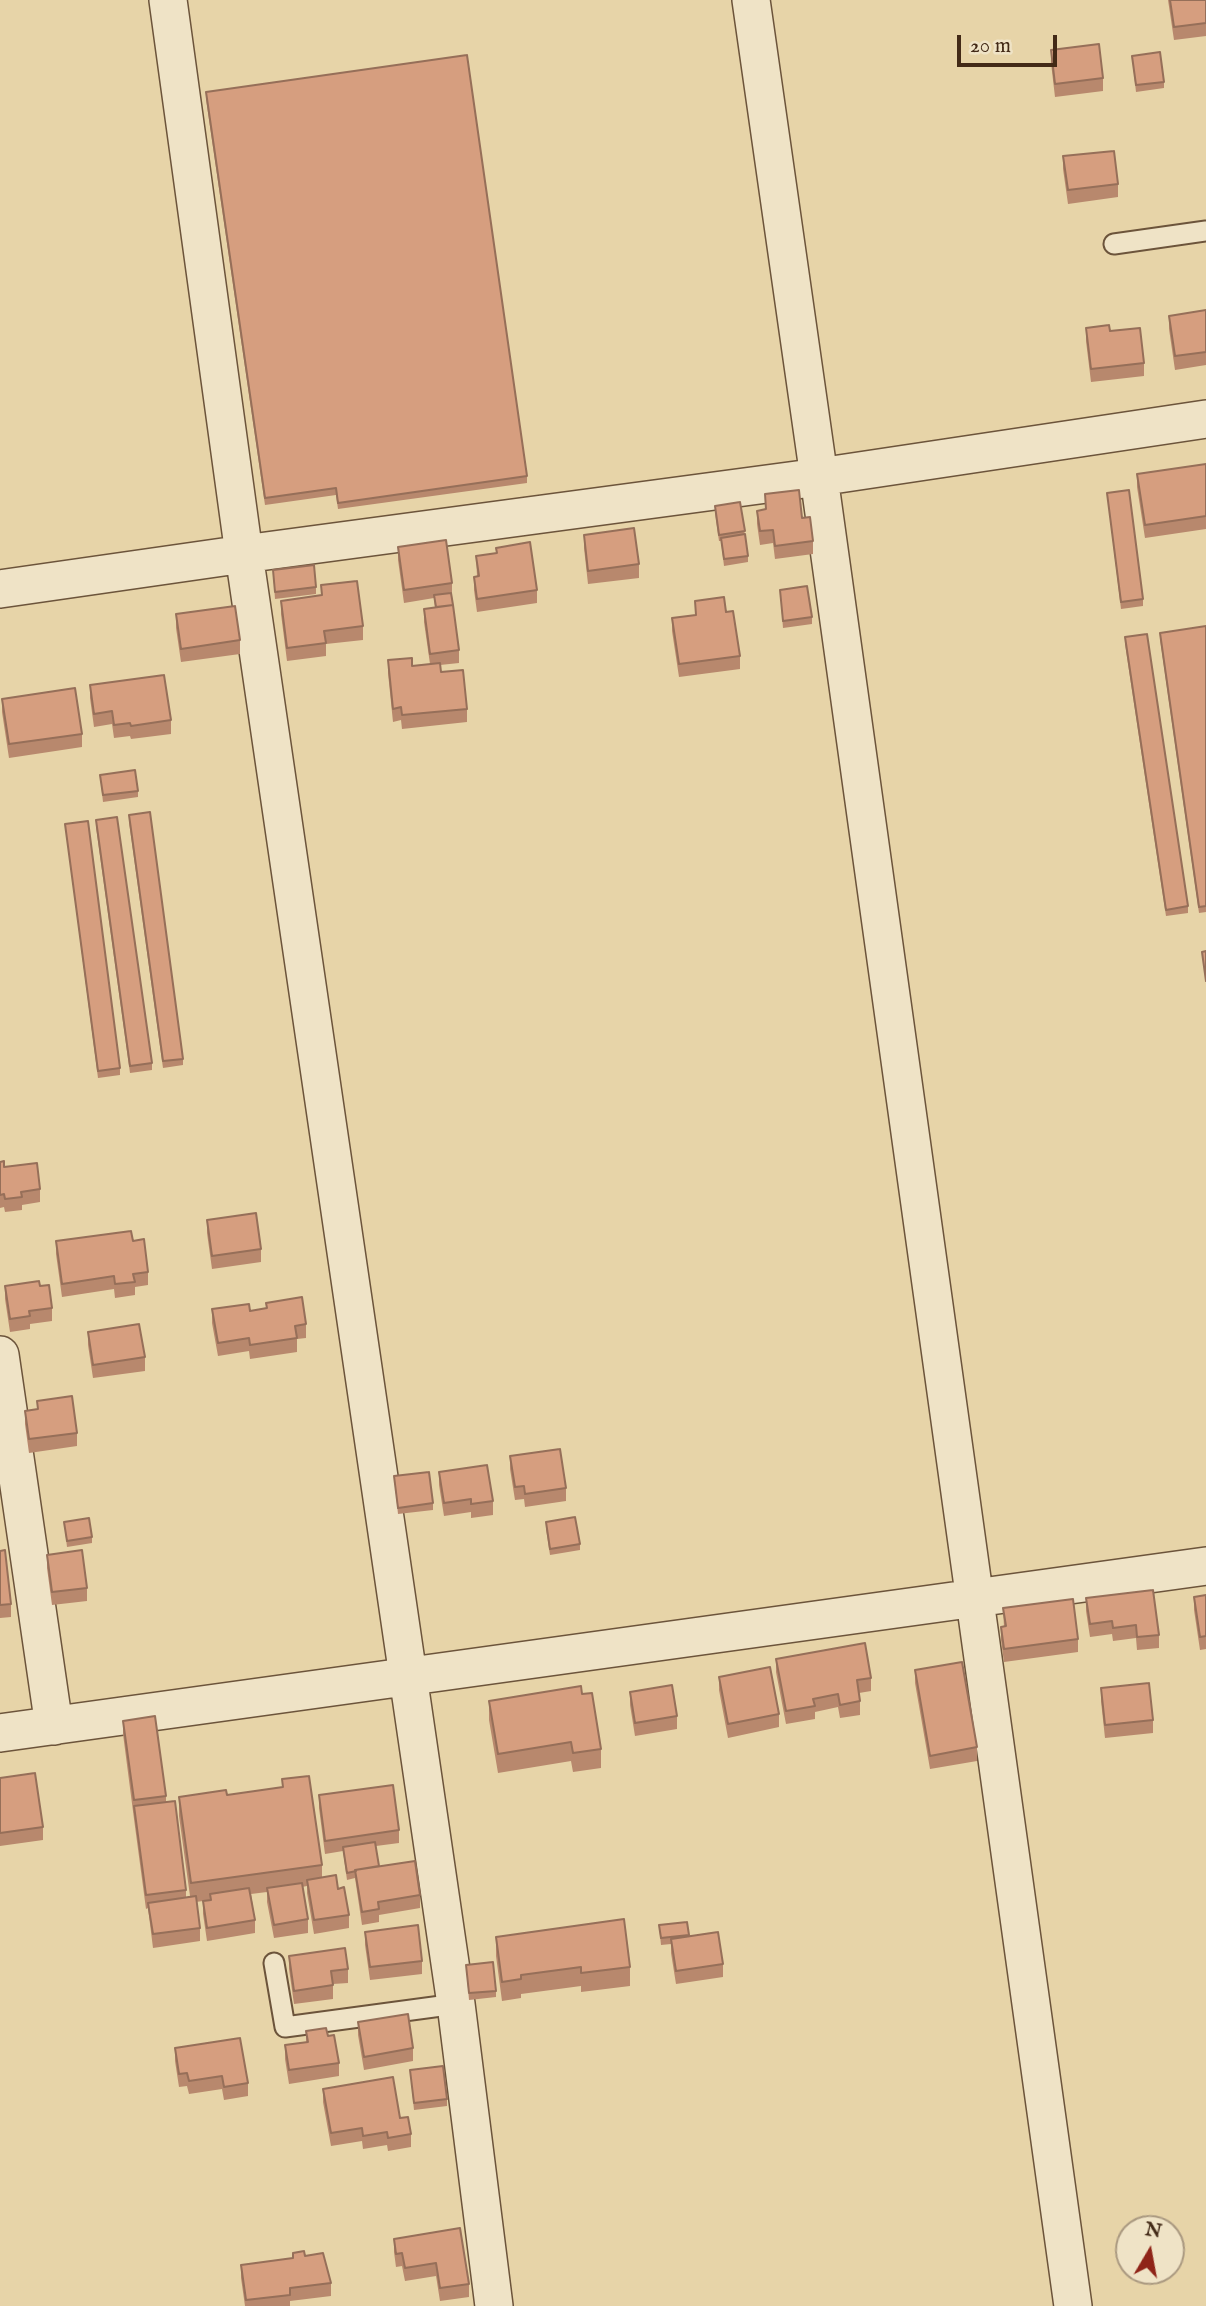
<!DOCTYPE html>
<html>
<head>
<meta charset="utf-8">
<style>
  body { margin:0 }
  #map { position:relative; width:1206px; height:2306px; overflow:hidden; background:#e7d4a8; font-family:"IM FELL English",serif }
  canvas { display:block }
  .north { position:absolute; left:1115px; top:2215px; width:70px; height:70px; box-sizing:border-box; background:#efe3c6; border:2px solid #aa9980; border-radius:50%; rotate:10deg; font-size:19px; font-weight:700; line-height:28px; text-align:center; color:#432a17 }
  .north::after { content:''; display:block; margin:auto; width:24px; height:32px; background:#8f2418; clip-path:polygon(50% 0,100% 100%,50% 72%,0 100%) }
  .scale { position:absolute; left:957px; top:35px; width:100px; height:32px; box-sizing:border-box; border:4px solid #432a17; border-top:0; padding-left:9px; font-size:21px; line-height:24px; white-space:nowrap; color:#432a17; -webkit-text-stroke:5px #efe3c6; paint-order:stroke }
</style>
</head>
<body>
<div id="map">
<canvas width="1206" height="2306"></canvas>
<div class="north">N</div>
<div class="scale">20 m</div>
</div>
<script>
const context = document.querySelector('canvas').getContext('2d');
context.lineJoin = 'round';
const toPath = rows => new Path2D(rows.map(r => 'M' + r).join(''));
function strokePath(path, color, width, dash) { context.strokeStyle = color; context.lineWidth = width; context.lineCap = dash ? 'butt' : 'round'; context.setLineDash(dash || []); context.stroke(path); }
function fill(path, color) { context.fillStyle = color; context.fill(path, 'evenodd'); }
const lane = toPath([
  [1114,244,1206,231],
  [274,1963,285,2027,456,2004]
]);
const street = toPath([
  [168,0,244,554,456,2004,494,2306],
  [751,0,819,477,1073,2306],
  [0,589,244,554,819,477,1206,419],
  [0,1355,54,1726],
  [0,1733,1206,1566]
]);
strokePath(lane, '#6c543b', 23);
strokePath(street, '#6c543b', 40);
strokePath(lane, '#efe3c6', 19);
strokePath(street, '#efe3c6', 37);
fill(toPath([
  [1168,0,1206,0,1206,36,1174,40],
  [1051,50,1103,78,1103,91,1055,97,1051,63],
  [1132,56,1164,82,1164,88,1136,92],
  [206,92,527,476,527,483,338,509,336,495,265,505,206,99],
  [1063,156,1118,184,1118,197,1068,204,1063,169],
  [1206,310,1206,365,1175,370,1169,329,1169,316],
  [1086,328,1110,331,1144,363,1144,376,1091,382,1086,341],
  [1206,464,1206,529,1145,538,1137,487,1137,474],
  [1107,493,1143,599,1143,606,1121,609],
  [765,494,802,518,813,541,813,554,775,559,773,543,760,545,757,524,757,511,765,510],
  [740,502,748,556,748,562,724,566,721,541,719,541,715,513,715,506],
  [584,535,639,564,639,578,588,584,584,548],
  [398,547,452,583,452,596,459,650,459,663,440,665,441,672,467,709,467,722,402,729,401,720,393,722,388,673,388,660,412,666,430,664,424,622,424,609,435,608,434,598,404,603,398,560],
  [476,556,537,590,537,603,477,612,474,590,474,577,477,576],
  [273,570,316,587,316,594,275,599],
  [321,585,363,626,363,640,326,644,326,656,287,661,281,614,281,601,321,596],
  [780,590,812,617,812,624,783,628],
  [695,601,740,656,740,669,679,677,672,631,672,618,695,615],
  [176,614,240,640,240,654,181,662,176,628],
  [1206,626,1206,912,1199,913,1160,639,1160,633],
  [1125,637,1188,906,1188,913,1166,916,1125,644],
  [90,685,171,720,171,734,131,739,130,736,114,738,112,724,94,727,90,698],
  [2,699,82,734,82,747,9,758,2,712],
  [100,775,138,791,138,797,103,802],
  [129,815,183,1059,183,1065,163,1068,129,822],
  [96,820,152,1063,152,1070,130,1073,96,827],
  [65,824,120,1068,120,1075,98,1078],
  [0,1162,4,1167,40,1189,40,1202,22,1205,22,1210,5,1212,4,1207,0,1208],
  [207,1220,261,1249,261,1262,212,1269,207,1233],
  [56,1241,133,1241,148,1272,148,1285,135,1287,135,1295,115,1298,114,1289,62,1297,56,1254],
  [5,1286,40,1286,52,1308,52,1321,30,1324,30,1329,10,1332,5,1299],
  [266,1303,306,1324,306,1338,297,1339,297,1352,250,1359,249,1351,218,1356,212,1323,212,1309,250,1311,266,1308],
  [88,1332,145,1357,145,1371,93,1378,88,1345],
  [37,1401,77,1433,77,1446,29,1453,25,1424,25,1411,37,1409],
  [510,1456,566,1488,566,1501,525,1507,524,1499,515,1500,510,1469],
  [439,1472,493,1501,493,1515,471,1518,471,1512,444,1516,439,1485],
  [394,1476,433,1503,433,1510,398,1514],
  [64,1522,92,1537,92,1543,67,1547],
  [546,1522,580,1544,580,1550,550,1555,546,1529],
  [0,1551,11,1604,11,1617,0,1618],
  [47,1555,87,1588,87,1601,52,1605,47,1568],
  [1206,1595,1206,1649,1200,1650,1194,1610,1194,1597],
  [1086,1598,1159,1635,1159,1648,1137,1650,1136,1638,1113,1641,1112,1634,1090,1637,1086,1611],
  [1003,1608,1078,1639,1078,1652,1004,1662,1001,1640,1001,1627,1004,1627],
  [776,1659,871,1678,871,1691,859,1693,860,1701,860,1715,840,1718,838,1707,815,1712,815,1719,786,1724,776,1672],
  [915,1670,977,1747,977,1761,930,1769,915,1683],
  [719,1677,779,1714,779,1727,728,1738,719,1690],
  [1101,1688,1153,1720,1153,1733,1105,1738,1101,1701],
  [630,1692,677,1716,677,1729,635,1736,630,1705],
  [582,1694,601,1749,601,1768,573,1772,571,1761,498,1773,489,1720,489,1701],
  [123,1721,166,1796,166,1802,186,1890,186,1897,190,1896,179,1816,179,1797,227,1795,282,1787,282,1779,322,1865,322,1877,338,1889,349,1915,349,1928,314,1934,307,1893,307,1886,302,1887,308,1919,308,1933,274,1938,267,1902,267,1892,251,1894,255,1920,255,1933,207,1941,203,1914,203,1901,210,1900,196,1902,200,1928,200,1941,153,1948,148,1908,146,1909,134,1819,123,1734],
  [0,1778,43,1827,43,1840,0,1846],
  [319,1795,399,1830,399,1843,376,1846,379,1866,420,1895,420,1908,379,1915,379,1922,362,1925,355,1878,347,1880,343,1851,325,1854,319,1808],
  [687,1922,689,1937,723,1964,723,1977,676,1984,671,1953,671,1944,661,1945,659,1925],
  [365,1932,422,1961,422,1974,370,1980,365,1945],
  [496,1937,630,1967,630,1986,581,1992,581,1986,521,1994,521,1998,502,2001,496,1956],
  [289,1956,348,1969,348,1983,333,1984,333,1999,294,2004,289,1969],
  [466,1965,496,1991,496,1997,469,2000],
  [358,2022,413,2048,413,2061,364,2070,358,2035],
  [306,2031,328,2036,339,2063,339,2076,289,2084,285,2059,285,2045,306,2042],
  [175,2048,248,2083,248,2096,224,2100,222,2089,189,2094,187,2086,179,2087,175,2061],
  [410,2070,447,2099,447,2106,414,2110],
  [323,2089,400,2118,411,2134,411,2147,388,2151,387,2145,363,2149,362,2141,331,2146,323,2102],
  [460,2228,469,2284,469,2297,440,2301,436,2276,405,2281,402,2266,396,2267,394,2252,394,2239],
  [305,2256,331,2283,331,2296,290,2301,290,2306,245,2306,241,2278,241,2265]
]), '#b8886d');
const building = toPath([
  [1170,0,1206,0,1206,23,1174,27,1170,0],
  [1099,44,1103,78,1055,84,1051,50,1099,44],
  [1160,52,1164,82,1136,85,1132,56,1160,52],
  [467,55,527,476,338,503,336,488,265,498,206,92,467,55],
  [1114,151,1118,184,1068,190,1063,156,1114,151],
  [1206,310,1206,352,1175,356,1169,316,1206,310],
  [1109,325,1110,331,1140,328,1144,363,1091,369,1086,328,1109,325],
  [1206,464,1206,516,1145,525,1137,474,1206,464],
  [799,490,802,518,810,517,813,541,775,546,773,530,760,531,757,511,766,509,765,494,799,490],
  [1129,490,1143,599,1121,602,1107,493,1129,490],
  [740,502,745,531,719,535,715,506,740,502],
  [634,528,639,564,588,571,584,535,634,528],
  [745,534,748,556,724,559,721,538,745,534],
  [446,540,452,583,404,590,398,547,446,540],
  [530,542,537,590,477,599,474,577,479,576,476,556,497,553,496,548,530,542],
  [314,565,316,587,275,592,273,570,314,565],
  [357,581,363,626,324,631,326,643,287,648,281,601,322,595,321,585,357,581],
  [807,586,812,617,783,621,780,590,807,586],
  [451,593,453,605,436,607,434,595,451,593],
  [724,597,726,612,733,611,740,656,679,664,672,618,696,615,695,601,724,597],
  [453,605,459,650,430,654,424,609,453,605],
  [235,606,240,640,181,649,176,614,235,606],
  [1206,626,1206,906,1199,907,1160,633,1206,626],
  [1147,634,1188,906,1166,910,1125,637,1147,634],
  [412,658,412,666,440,663,441,672,463,670,467,709,402,715,401,707,393,709,388,660,412,658],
  [164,675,171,720,131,726,130,723,114,725,112,711,94,714,90,685,164,675],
  [75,688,82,734,9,744,2,699,75,688],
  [135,770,138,791,103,795,100,775,135,770],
  [150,812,183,1059,163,1061,129,815,150,812],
  [117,817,152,1063,130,1066,96,820,117,817],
  [88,821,120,1068,98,1071,65,824,88,821],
  [1206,951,1206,981,1202,952,1206,951],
  [4,1161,4,1167,37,1163,40,1189,21,1192,22,1197,5,1199,4,1194,0,1195,0,1162,4,1161],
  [256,1213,261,1249,212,1256,207,1220,256,1213],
  [131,1231,133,1241,144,1239,148,1272,133,1274,135,1282,115,1284,114,1276,62,1284,56,1241,131,1231],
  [39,1281,40,1286,49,1285,52,1308,29,1311,30,1316,10,1319,5,1286,39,1281],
  [302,1297,306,1324,295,1326,297,1338,250,1345,249,1338,218,1343,212,1309,249,1304,250,1311,267,1308,266,1303,302,1297],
  [139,1324,145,1357,93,1365,88,1332,139,1324],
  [72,1396,77,1433,29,1439,25,1411,38,1409,37,1401,72,1396],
  [560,1449,566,1488,525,1494,524,1486,515,1487,510,1456,560,1449],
  [487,1465,493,1501,471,1504,471,1499,444,1503,439,1472,487,1465],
  [429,1472,433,1503,398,1508,394,1476,429,1472],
  [575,1517,580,1544,550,1549,546,1522,575,1517],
  [89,1518,92,1537,67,1541,64,1522,89,1518],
  [5,1550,11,1604,0,1605,0,1551,5,1550],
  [82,1550,87,1588,52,1592,47,1555,82,1550],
  [1153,1590,1159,1635,1137,1637,1136,1625,1113,1628,1112,1621,1090,1624,1086,1598,1153,1590],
  [1206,1595,1206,1636,1200,1637,1194,1597,1206,1595],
  [1073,1599,1078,1639,1004,1649,1001,1627,1006,1626,1003,1608,1073,1599],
  [865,1643,871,1678,857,1680,860,1701,840,1705,838,1694,813,1699,815,1706,786,1711,776,1659,865,1643],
  [962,1662,977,1747,930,1756,915,1670,962,1662],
  [770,1667,779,1714,728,1724,719,1677,770,1667],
  [1149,1683,1153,1720,1105,1725,1101,1688,1149,1683],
  [672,1685,677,1716,635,1723,630,1692,672,1685],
  [581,1686,582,1694,592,1693,601,1749,573,1753,571,1742,498,1754,489,1701,581,1686],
  [155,1716,166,1796,134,1800,123,1721,155,1716],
  [35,1773,43,1827,0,1833,0,1778,35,1773],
  [309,1776,322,1865,191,1883,179,1797,226,1790,227,1795,283,1787,282,1779,309,1776],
  [393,1785,399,1830,325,1841,319,1795,393,1785],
  [175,1801,186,1890,146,1895,134,1806,175,1801],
  [375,1842,379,1866,355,1870,356,1871,347,1873,343,1847,375,1842],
  [415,1861,420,1895,378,1902,379,1909,362,1912,355,1870,415,1861],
  [336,1875,338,1889,344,1887,349,1915,314,1920,307,1880,336,1875],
  [302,1883,308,1919,274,1925,267,1888,302,1883],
  [249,1888,255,1920,207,1928,203,1901,211,1900,210,1894,249,1888],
  [196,1896,200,1928,153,1934,148,1903,196,1896],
  [624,1919,630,1967,581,1973,581,1967,521,1975,521,1979,502,1982,496,1937,624,1919],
  [687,1922,689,1935,661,1938,659,1925,687,1922],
  [418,1925,422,1961,370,1967,365,1932,418,1925],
  [718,1932,723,1964,676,1971,671,1939,718,1932],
  [345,1948,348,1969,331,1971,333,1985,294,1991,289,1956,345,1948],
  [493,1962,496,1991,469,1993,466,1965,493,1962],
  [408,2014,413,2048,364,2057,358,2022,408,2014],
  [326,2028,328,2036,334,2035,339,2063,289,2070,285,2045,308,2042,306,2031,326,2028],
  [240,2038,248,2083,224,2087,222,2076,189,2081,187,2073,179,2074,175,2048,240,2038],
  [443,2066,447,2099,414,2103,410,2070,443,2066],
  [393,2077,400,2118,408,2117,411,2134,388,2138,387,2132,363,2136,362,2128,331,2133,323,2089,393,2077],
  [460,2228,469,2284,440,2288,436,2263,405,2268,402,2253,396,2254,394,2239,460,2228],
  [304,2251,305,2256,323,2253,331,2283,290,2288,290,2295,246,2300,241,2265,293,2258,293,2253,304,2251]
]);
fill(building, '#d69e7f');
strokePath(building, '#966f59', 2);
</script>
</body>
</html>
